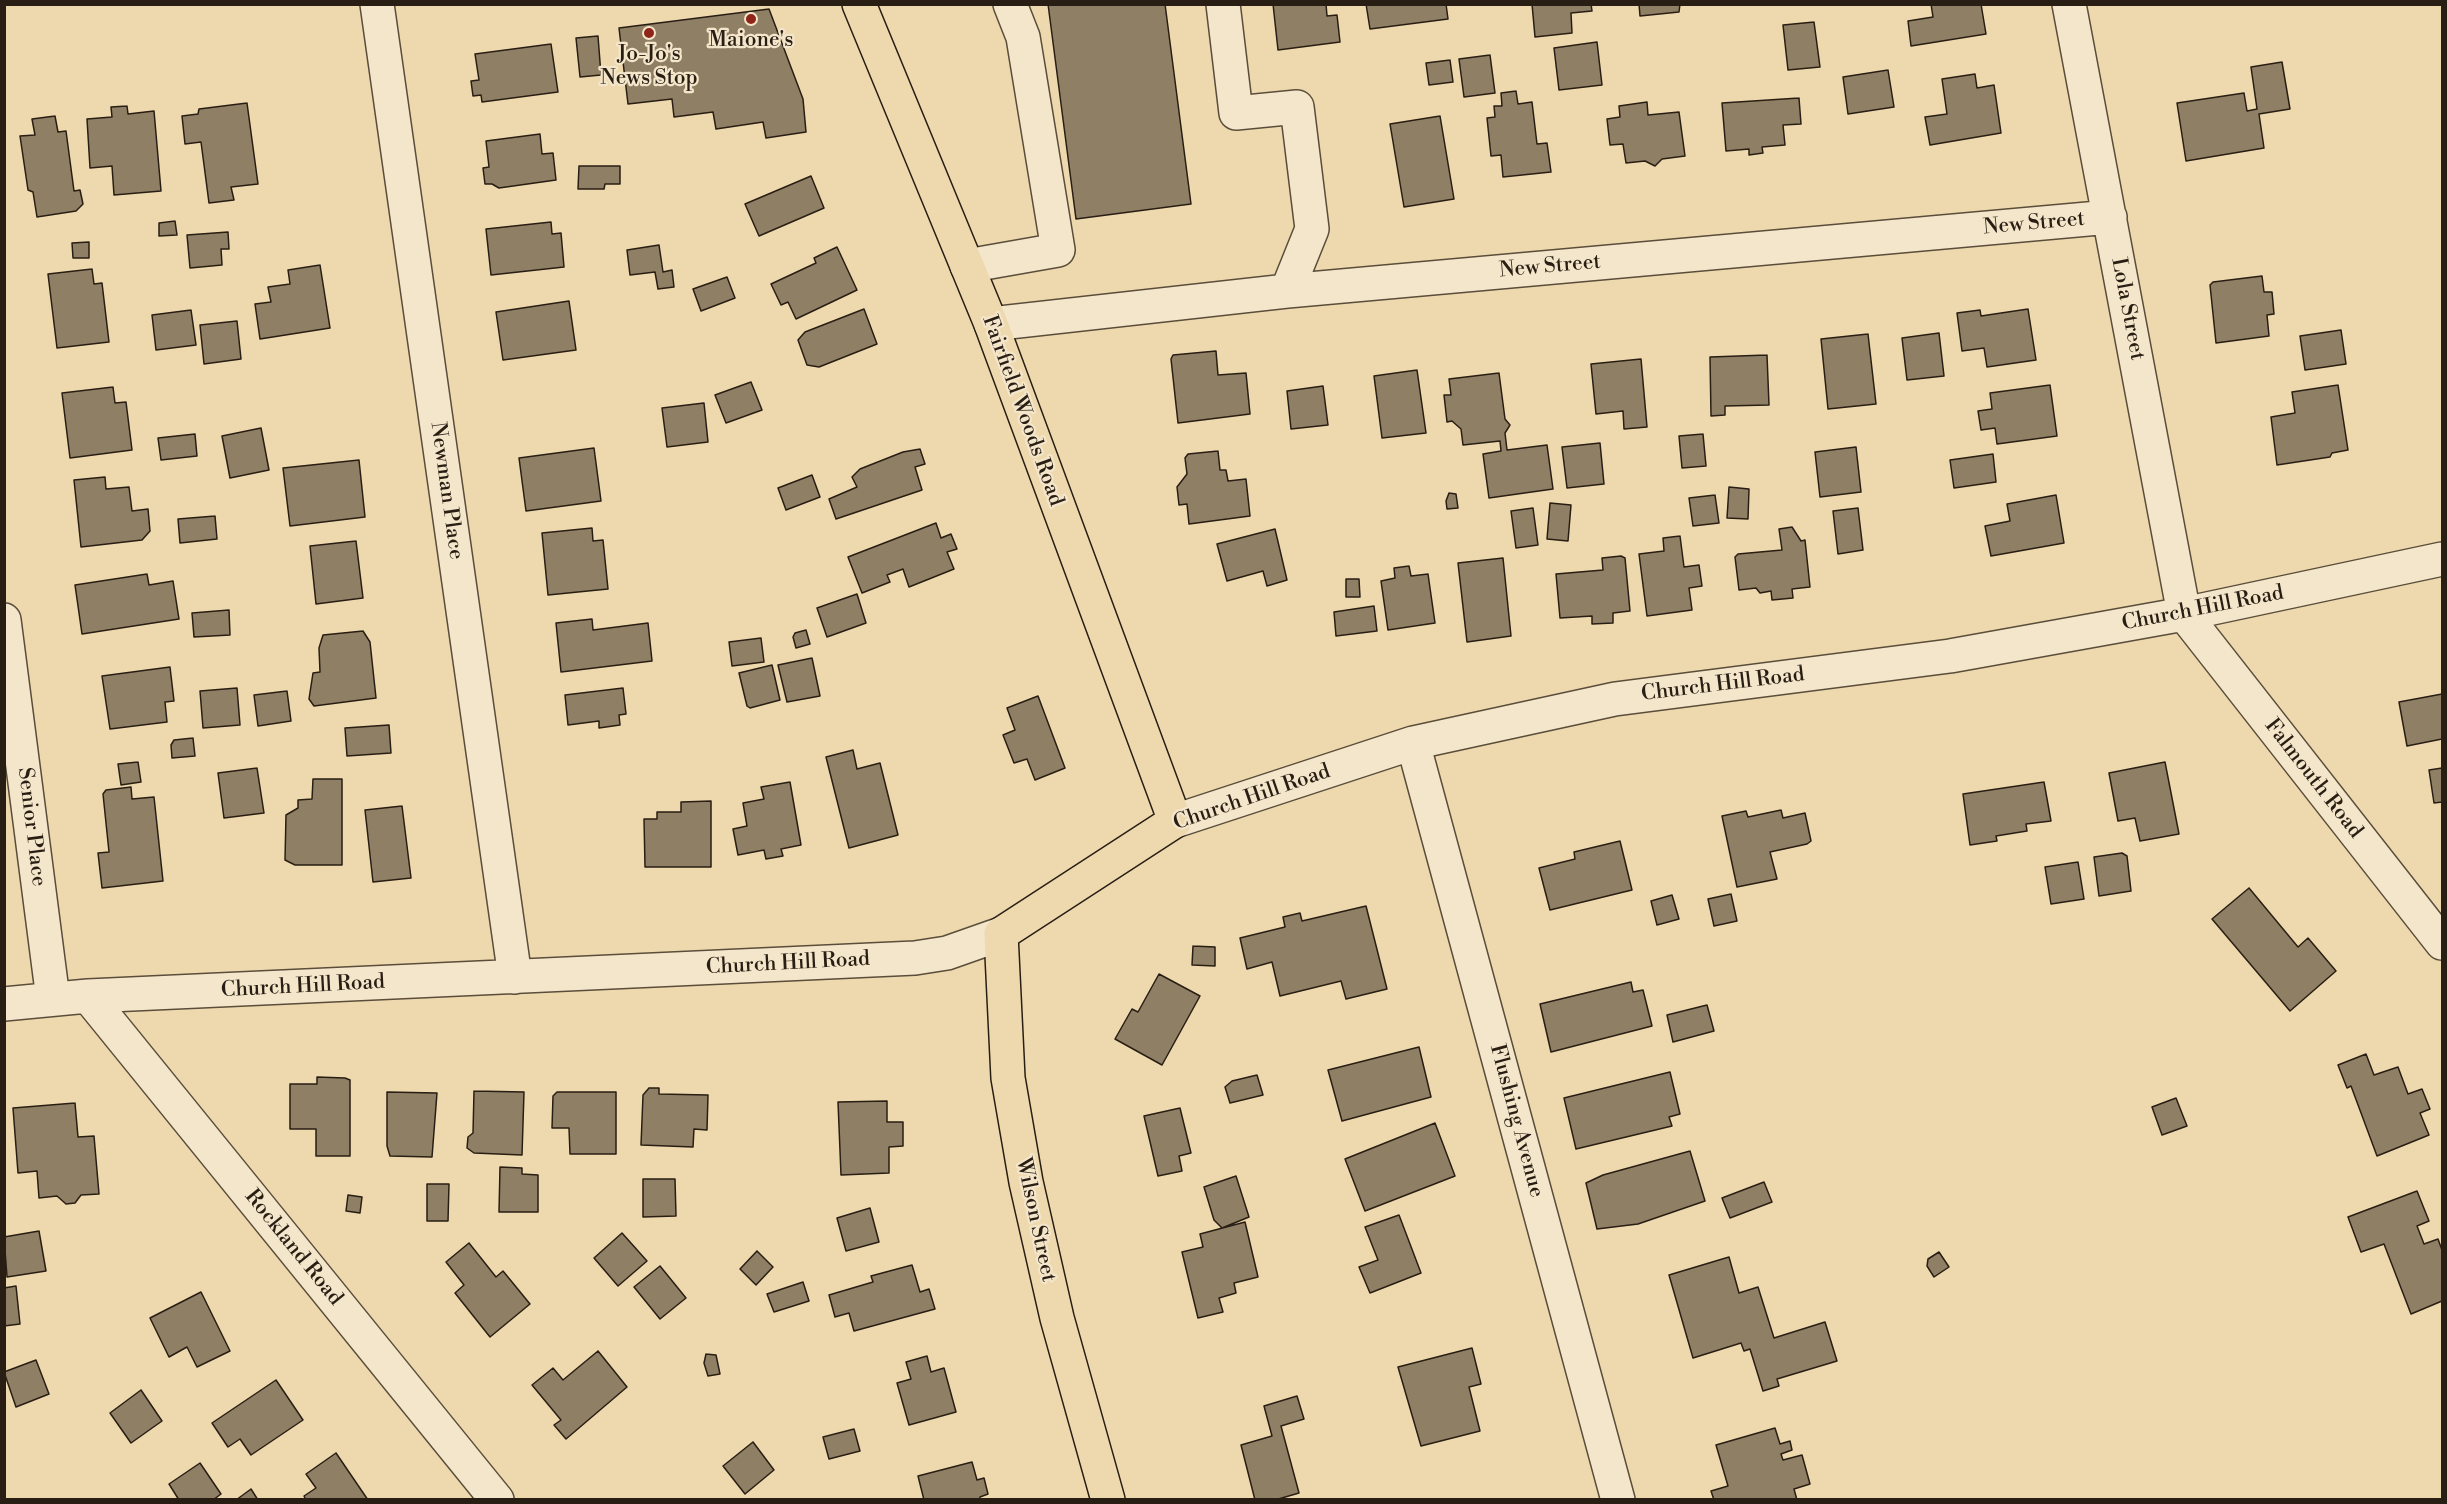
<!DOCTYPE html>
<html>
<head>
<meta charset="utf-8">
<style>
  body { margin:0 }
  #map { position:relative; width:2447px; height:1504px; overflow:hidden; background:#eed9af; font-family:"Libre Bodoni",serif }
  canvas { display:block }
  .frame { position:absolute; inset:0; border:6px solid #291e13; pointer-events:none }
</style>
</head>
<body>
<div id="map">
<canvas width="2447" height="1504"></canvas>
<div class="frame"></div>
</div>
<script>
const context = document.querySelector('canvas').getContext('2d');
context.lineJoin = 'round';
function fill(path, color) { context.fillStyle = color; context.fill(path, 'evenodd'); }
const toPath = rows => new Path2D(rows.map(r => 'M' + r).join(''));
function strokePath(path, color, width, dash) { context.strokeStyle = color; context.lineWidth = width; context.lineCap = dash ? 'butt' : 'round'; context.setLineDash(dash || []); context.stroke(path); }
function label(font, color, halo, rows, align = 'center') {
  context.font = font + ' "Libre Bodoni",serif'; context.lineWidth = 4.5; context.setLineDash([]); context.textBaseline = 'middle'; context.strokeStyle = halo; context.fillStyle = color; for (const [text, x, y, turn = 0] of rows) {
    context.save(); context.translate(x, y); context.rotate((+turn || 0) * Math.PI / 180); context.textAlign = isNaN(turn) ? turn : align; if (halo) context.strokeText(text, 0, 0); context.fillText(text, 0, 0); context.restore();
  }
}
const building = toPath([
  [1048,4,1165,4,1191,204,1076,219,1048,4],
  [1273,4,1326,4,1327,16,1337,15,1340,42,1278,50,1273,4],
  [1366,4,1446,4,1448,19,1370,29,1366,4],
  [1532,4,1591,4,1592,11,1571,13,1572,33,1535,37,1532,4],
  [1639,4,1680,4,1679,12,1640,16,1639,4],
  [1931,4,1981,4,1986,34,1911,46,1908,21,1933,17,1931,4],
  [769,9,803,99,806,132,766,138,763,122,716,129,713,112,674,117,672,99,628,104,619,28,769,9],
  [1814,22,1820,67,1788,70,1783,25,1814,22],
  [598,36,601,75,580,77,576,38,598,36],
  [1597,42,1602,85,1559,90,1554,48,1597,42],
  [551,44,558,92,482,102,481,95,473,96,471,81,479,80,475,54,551,44],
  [1490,55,1495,93,1464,97,1459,59,1490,55],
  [1450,60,1453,82,1429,85,1426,63,1450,60],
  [2282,62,2290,109,2259,114,2264,148,2186,161,2177,103,2244,93,2247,111,2257,109,2251,67,2282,62],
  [1888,70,1894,107,1848,114,1843,77,1888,70],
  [1975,74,1977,88,1994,85,2001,133,1930,145,1925,117,1947,114,1942,79,1975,74],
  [1516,91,1518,104,1532,102,1537,144,1547,143,1551,172,1503,177,1501,155,1491,156,1487,118,1495,117,1494,106,1502,106,1501,93,1516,91],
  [1799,98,1801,124,1783,125,1785,145,1762,147,1763,153,1749,155,1749,149,1726,151,1722,103,1799,98],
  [1647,102,1648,115,1679,112,1685,156,1662,159,1655,166,1645,161,1626,163,1623,144,1610,145,1607,119,1620,117,1619,106,1647,102],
  [247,103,258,184,231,187,234,200,209,203,201,142,185,144,182,116,198,114,199,109,247,103],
  [127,106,128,114,154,111,161,191,114,195,112,166,90,168,87,119,112,117,111,107,127,106],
  [55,116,58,132,66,131,74,191,80,190,83,204,76,211,37,217,33,192,28,190,20,136,35,135,32,119,55,116],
  [1440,116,1454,199,1404,207,1390,124,1440,116],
  [540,134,542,154,553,153,556,180,499,188,492,184,485,184,483,168,489,167,486,141,540,134],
  [579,166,620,166,620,184,605,184,604,189,578,189,579,166],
  [811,176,824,208,759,236,745,204,811,176],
  [175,221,177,235,159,236,159,223,175,221],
  [551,222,552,234,561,233,564,267,491,275,486,229,551,222],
  [228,232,229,249,221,249,222,265,190,268,187,235,228,232],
  [89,242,89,258,73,258,72,243,89,242],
  [659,245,663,272,672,270,674,287,658,289,655,272,630,275,627,250,659,245],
  [837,247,857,290,796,319,788,302,781,305,771,284,816,263,814,258,837,247],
  [320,265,330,328,260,339,255,304,271,302,268,287,290,284,288,270,320,265],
  [92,269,94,284,102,283,109,342,57,348,48,274,92,269],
  [2262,276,2264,292,2272,292,2274,314,2267,315,2269,336,2216,343,2210,285,2213,282,2262,276],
  [727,277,735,298,701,311,693,289,727,277],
  [569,301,576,350,503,360,496,312,569,301],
  [864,309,877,344,819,367,807,365,798,340,805,332,864,309],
  [2028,309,2036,360,1987,367,1984,348,1962,351,1957,313,1980,310,1981,316,2028,309],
  [191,310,196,345,156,350,152,315,191,310],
  [237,321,241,359,204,364,200,325,237,321],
  [2341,330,2346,364,2305,370,2300,336,2341,330],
  [1939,333,1944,376,1907,380,1902,338,1939,333],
  [1868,334,1876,404,1828,409,1821,339,1868,334],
  [1216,351,1218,375,1246,373,1250,414,1178,423,1171,359,1173,355,1216,351],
  [1767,355,1769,405,1725,406,1725,415,1711,416,1710,357,1767,355],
  [1641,359,1647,427,1624,429,1623,411,1596,414,1591,364,1641,359],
  [1417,370,1426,433,1382,438,1374,376,1417,370],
  [1499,373,1505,419,1510,425,1505,433,1507,450,1547,445,1553,489,1489,498,1483,454,1501,451,1500,441,1463,445,1461,429,1452,421,1447,422,1444,395,1451,395,1449,379,1499,373],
  [751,382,762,410,726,423,715,395,751,382],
  [2050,385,2057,436,1997,444,1995,428,1981,430,1978,411,1992,409,1990,393,2050,385],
  [2338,385,2348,450,2332,453,2330,457,2277,465,2271,417,2295,413,2292,392,2338,385],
  [1323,386,1328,425,1291,429,1287,391,1323,386],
  [113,387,115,403,126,402,132,450,70,458,62,393,113,387],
  [704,403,708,442,667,447,662,408,704,403],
  [261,428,269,470,230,478,222,436,261,428],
  [195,434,197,456,161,460,158,438,195,434],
  [1703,434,1706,466,1682,468,1679,436,1703,434],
  [1600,443,1604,484,1567,488,1562,447,1600,443],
  [1856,447,1861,492,1820,497,1815,452,1856,447],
  [594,448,601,501,526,511,519,458,594,448],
  [920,449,925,464,915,467,922,490,836,519,829,499,857,487,852,477,860,469,903,452,920,449],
  [1218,451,1220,470,1226,470,1228,481,1246,479,1250,516,1189,524,1187,504,1179,505,1177,487,1187,474,1185,458,1188,454,1218,451],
  [1993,454,1996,482,1954,488,1950,460,1993,454],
  [359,460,365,517,290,526,283,468,359,460],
  [812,475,820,497,786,510,778,488,812,475],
  [105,477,106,489,129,487,132,511,148,509,150,531,142,540,81,547,74,480,105,477],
  [1729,487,1749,489,1748,519,1727,518,1729,487],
  [1449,493,1456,494,1458,508,1447,509,1446,501,1449,493],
  [1715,495,1719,523,1693,526,1689,498,1715,495],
  [2056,495,2064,543,1991,556,1985,526,2010,521,2007,504,2056,495],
  [1550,503,1571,505,1568,541,1547,539,1550,503],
  [1533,508,1538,545,1516,548,1511,511,1533,508],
  [1858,508,1863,550,1838,554,1833,511,1858,508],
  [215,516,217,539,180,543,178,519,215,516],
  [936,523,941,538,951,534,957,549,947,552,954,569,909,587,903,569,887,575,890,582,862,593,848,557,936,523],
  [1792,527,1801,541,1805,540,1810,587,1792,589,1793,598,1772,600,1771,591,1760,593,1756,588,1739,590,1735,557,1738,554,1782,550,1779,529,1792,527],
  [592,528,593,541,603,540,608,589,548,595,542,533,592,528],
  [1275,529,1287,580,1267,586,1263,571,1227,581,1217,544,1275,529],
  [1680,536,1684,567,1699,565,1702,586,1689,588,1692,610,1647,616,1639,554,1664,551,1663,538,1680,536],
  [356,541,363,598,316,604,310,546,356,541],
  [1621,556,1625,558,1630,611,1613,613,1613,623,1592,624,1592,616,1560,618,1556,574,1603,570,1602,558,1621,556],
  [1503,558,1511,636,1467,642,1458,563,1503,558],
  [1409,566,1411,576,1428,574,1435,623,1388,630,1381,581,1395,578,1394,568,1409,566],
  [147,574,149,585,173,581,179,619,82,634,75,585,147,574],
  [1346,579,1359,579,1360,597,1346,597,1346,579],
  [857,594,866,623,827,637,817,608,857,594],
  [1374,606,1377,631,1336,636,1334,612,1374,606],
  [229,610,230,635,194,637,192,613,229,610],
  [592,619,593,630,648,623,652,661,561,672,556,623,592,619],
  [806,630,810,644,796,648,793,637,795,633,806,630],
  [363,631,370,642,376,698,314,706,309,699,313,673,320,672,319,648,323,635,363,631],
  [761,638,764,662,732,666,729,642,761,638],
  [812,658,820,696,787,702,778,665,812,658],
  [772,665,780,700,750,708,747,706,739,673,772,665],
  [170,667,174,701,165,702,167,722,110,729,102,676,170,667],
  [237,688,240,725,203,728,200,691,237,688],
  [623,688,626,714,619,715,620,725,599,728,599,721,568,725,565,695,623,688],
  [287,691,291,721,258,726,254,695,287,691],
  [2442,694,2442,739,2407,746,2399,702,2442,694],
  [1038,696,1065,768,1035,780,1027,759,1014,763,1003,735,1015,730,1007,708,1038,696],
  [389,725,391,753,347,756,345,728,389,725],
  [193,738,195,756,172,758,171,745,174,740,193,738],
  [853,750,857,769,880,763,898,835,849,848,826,757,853,750],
  [138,762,141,782,121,785,118,764,138,762],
  [2165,762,2179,834,2140,841,2135,818,2118,821,2109,773,2165,762],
  [257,768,264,813,224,818,218,773,257,768],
  [2442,768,2442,802,2434,803,2429,770,2442,768],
  [313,779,342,779,342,865,295,865,285,860,286,815,298,808,298,800,312,799,313,779],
  [790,782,801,845,781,849,783,856,766,859,764,850,738,855,733,829,747,826,743,803,764,799,761,787,790,782],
  [2044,782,2051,821,2026,824,2027,831,1996,836,1997,841,1970,845,1963,794,2044,782],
  [131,787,132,799,154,797,163,881,102,888,98,853,109,852,103,794,106,790,131,787],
  [711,801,711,867,645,867,644,819,657,819,657,812,681,812,681,802,711,801],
  [402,806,411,878,373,882,365,810,402,806],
  [1781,810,1783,818,1805,813,1811,841,1807,844,1770,852,1777,879,1737,887,1722,816,1746,811,1748,817,1781,810],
  [1620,841,1632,890,1550,910,1539,868,1575,859,1574,852,1620,841],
  [2122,853,2127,856,2131,891,2099,896,2094,857,2122,853],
  [2078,862,2084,899,2051,904,2045,867,2078,862],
  [2249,888,2298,947,2308,938,2336,971,2290,1011,2212,919,2249,888],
  [1731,894,1737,921,1714,926,1708,899,1731,894],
  [1672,895,1679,919,1657,925,1651,901,1672,895],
  [1366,906,1387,989,1346,999,1341,981,1280,996,1272,962,1247,969,1240,938,1285,927,1283,917,1300,913,1302,921,1366,906],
  [1193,946,1215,947,1215,966,1192,965,1193,946],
  [1159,974,1200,996,1162,1065,1115,1039,1132,1009,1138,1012,1159,974],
  [1631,982,1633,992,1643,990,1652,1026,1551,1052,1540,1004,1631,982],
  [1707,1005,1714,1031,1673,1042,1667,1015,1707,1005],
  [1419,1047,1431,1097,1342,1121,1328,1070,1419,1047],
  [2366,1054,2374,1075,2398,1067,2408,1094,2422,1089,2430,1109,2420,1113,2429,1135,2377,1156,2351,1086,2347,1088,2338,1065,2366,1054],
  [1670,1072,1680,1114,1669,1117,1672,1126,1576,1149,1564,1098,1670,1072],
  [1257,1075,1263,1095,1230,1103,1225,1087,1232,1081,1257,1075],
  [317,1077,345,1078,350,1080,350,1156,316,1156,316,1129,290,1129,290,1084,317,1084,317,1077],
  [649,1088,659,1088,659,1094,708,1095,707,1130,694,1129,693,1147,641,1145,643,1095,649,1088],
  [474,1091,524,1092,522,1155,474,1153,467,1148,468,1137,473,1133,474,1091],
  [387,1092,437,1093,432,1157,390,1156,387,1146,387,1092],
  [557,1092,616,1092,616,1154,570,1154,569,1128,552,1128,553,1096,557,1092],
  [2176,1098,2187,1126,2162,1135,2152,1107,2176,1098],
  [887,1101,887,1122,903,1122,903,1146,889,1147,889,1173,841,1175,838,1102,887,1101],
  [75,1103,78,1137,94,1136,99,1194,81,1195,75,1203,66,1204,57,1196,39,1198,37,1171,18,1173,13,1108,75,1103],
  [1180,1108,1191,1153,1179,1156,1182,1171,1158,1176,1144,1116,1180,1108],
  [1435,1123,1455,1176,1365,1211,1345,1159,1435,1123],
  [1690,1151,1705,1201,1638,1224,1597,1229,1586,1183,1603,1175,1690,1151],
  [500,1167,522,1168,522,1174,538,1175,538,1212,499,1212,500,1167],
  [1236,1176,1249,1217,1222,1228,1214,1220,1204,1187,1236,1176],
  [643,1179,675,1179,676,1216,643,1217,643,1179],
  [1764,1182,1772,1202,1730,1218,1722,1198,1764,1182],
  [427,1184,449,1184,448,1221,427,1221,427,1184],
  [2417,1191,2429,1221,2417,1226,2424,1244,2438,1239,2442,1250,2442,1301,2411,1314,2384,1244,2361,1252,2348,1217,2417,1191],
  [348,1195,362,1197,360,1213,346,1211,348,1195],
  [870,1208,879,1242,846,1251,837,1218,870,1208],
  [1399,1215,1421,1273,1370,1293,1359,1267,1378,1260,1365,1227,1399,1215],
  [1245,1222,1258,1277,1234,1283,1236,1293,1219,1298,1223,1312,1198,1318,1182,1252,1203,1247,1200,1234,1245,1222],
  [39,1231,46,1271,7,1277,4,1237,39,1231],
  [622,1233,647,1261,618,1286,594,1258,622,1233],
  [469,1243,496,1277,503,1271,530,1304,490,1337,455,1293,464,1285,446,1262,469,1243],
  [757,1251,773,1267,756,1285,740,1269,757,1251],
  [1939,1252,1949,1267,1934,1277,1927,1266,1928,1259,1939,1252],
  [1729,1257,1739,1293,1758,1287,1774,1338,1825,1322,1837,1361,1777,1379,1779,1386,1763,1391,1750,1349,1744,1351,1741,1343,1693,1358,1669,1275,1729,1257],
  [912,1265,920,1292,929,1289,935,1309,854,1331,849,1313,835,1317,829,1295,873,1282,871,1276,912,1265],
  [660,1266,686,1298,660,1319,634,1287,660,1266],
  [803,1282,809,1301,774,1312,767,1294,803,1282],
  [16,1286,20,1324,4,1326,4,1288,16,1286],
  [201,1292,230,1351,197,1367,187,1347,169,1357,150,1318,201,1292],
  [1472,1348,1481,1384,1469,1387,1480,1431,1421,1446,1398,1367,1472,1348],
  [598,1351,627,1387,566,1439,554,1425,561,1420,532,1385,553,1368,563,1380,598,1351],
  [706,1354,716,1355,720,1374,708,1376,704,1363,706,1354],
  [927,1356,931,1372,944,1368,956,1412,909,1425,897,1383,911,1379,906,1362,927,1356],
  [36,1360,49,1394,16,1407,4,1372,36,1360],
  [276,1380,303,1420,251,1455,240,1439,228,1447,212,1423,276,1380],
  [141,1390,162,1421,131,1443,110,1413,141,1390],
  [1297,1396,1304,1419,1281,1426,1299,1493,1275,1500,1255,1500,1241,1445,1272,1436,1264,1406,1297,1396],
  [1775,1428,1780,1444,1790,1441,1792,1450,1781,1454,1783,1460,1802,1455,1810,1484,1794,1489,1797,1500,1714,1500,1711,1491,1728,1486,1716,1445,1775,1428],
  [854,1429,860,1451,829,1459,823,1437,854,1429],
  [753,1442,774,1470,745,1494,723,1466,753,1442],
  [336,1453,368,1500,306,1500,304,1496,316,1488,306,1474,336,1453],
  [972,1462,977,1480,984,1478,988,1494,980,1497,980,1500,924,1500,918,1476,972,1462],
  [200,1463,221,1494,213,1500,179,1500,169,1484,200,1463],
  [251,1489,258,1500,236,1500,251,1489]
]);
fill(building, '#8f7f64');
strokePath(building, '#291e13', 1.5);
const minor = toPath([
  [377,4,515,977],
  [1223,4,1236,113,1297,107,1312,229,1287,291],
  [2069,4,2184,614,2442,943],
  [967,266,1058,250,1023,37,1010,4],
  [991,324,1287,291,2110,217],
  [4,620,53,999],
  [1413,743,1618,1500],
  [1175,821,1413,743,1615,699,1950,656,2184,614,2442,559],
  [88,996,497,1500],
  [4,1004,88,996,915,958,947,953,1001,934]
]);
const major = toPath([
  [859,4,991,324,1175,821,1001,934,1008,1078,1026,1182,1057,1318,1108,1500]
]);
strokePath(minor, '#5a4d3a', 36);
strokePath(major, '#291e13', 36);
strokePath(minor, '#f4e6cb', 33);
strokePath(major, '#eed9af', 33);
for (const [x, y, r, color] of [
  [751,19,6,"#8f2418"],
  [649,33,6,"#8f2418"]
]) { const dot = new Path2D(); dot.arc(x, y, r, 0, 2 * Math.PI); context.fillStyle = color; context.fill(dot); strokePath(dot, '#f4e6cb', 2); }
label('21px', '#291e13', '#f4e6cb', [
  ["Maione's",751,41],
  ["Jo-Jo's",649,55],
  ["News Stop",649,79]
]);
label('21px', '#291e13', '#f4e6cb', [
  ["New Street",2034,224,-5],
  ["New Street",1550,267,-5],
  ["Lola Street",2127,309,79],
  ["Fairfield Woods Road",1022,411,70],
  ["Newman Place",446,491,82],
  ["Church Hill Road",2203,609,-11],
  ["Church Hill Road",1723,685,-7],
  ["Falmouth Road",2313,779,52],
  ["Church Hill Road",1252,798,-19],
  ["Senior Place",31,827,83],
  ["Church Hill Road",788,964,-3],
  ["Church Hill Road",303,987,-3],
  ["Flushing Avenue",1516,1121,75],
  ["Wilson Street",1035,1220,78],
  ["Rockland Road",293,1248,51]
]);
</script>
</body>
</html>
